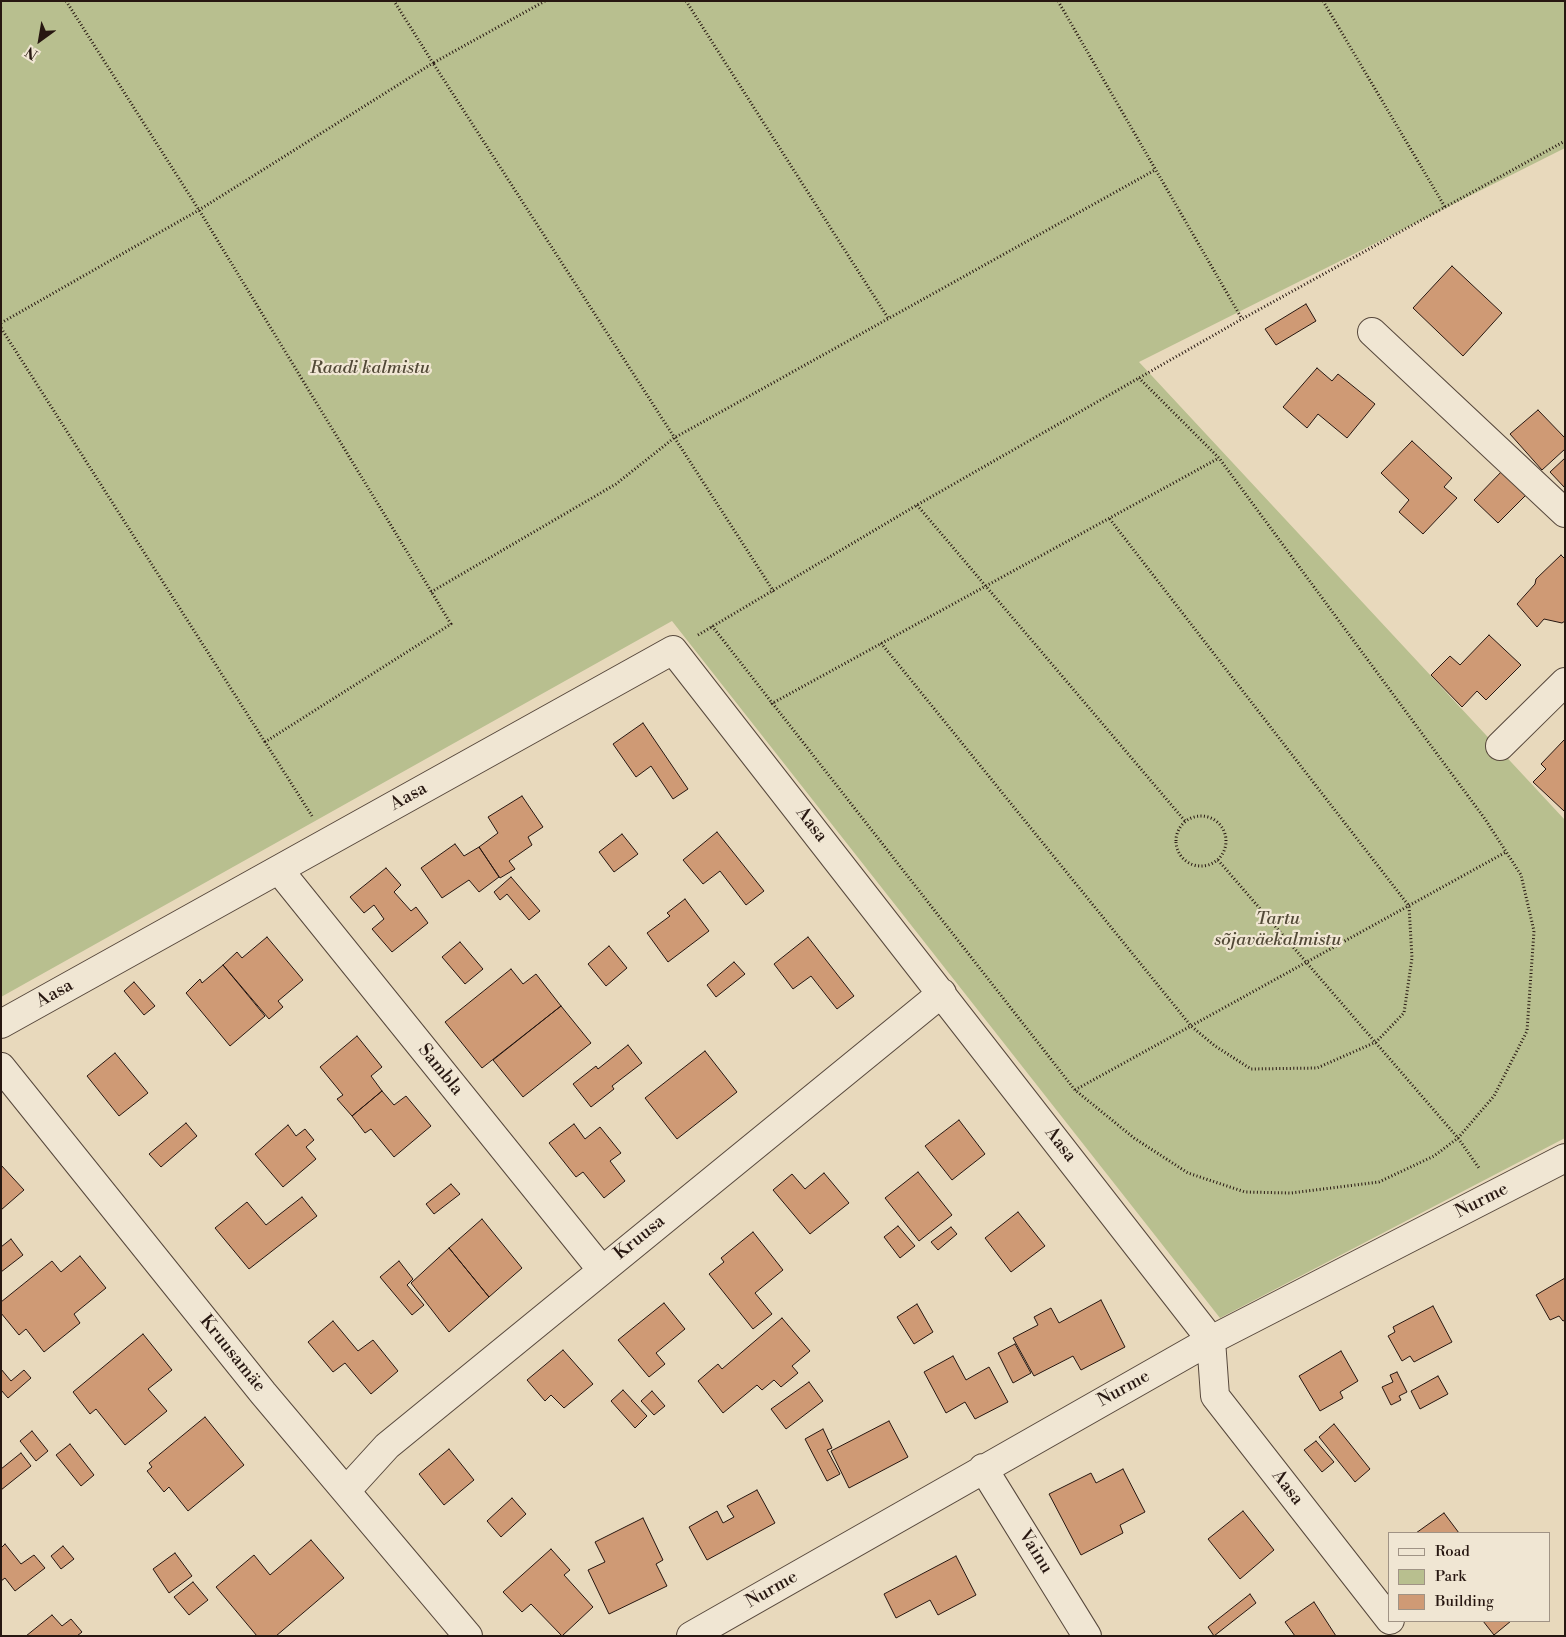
<!DOCTYPE html>
<html>
<head>
<meta charset="utf-8">
<style>
  body { margin:0 }
  #map { position:relative; width:1566px; height:1637px; overflow:hidden; background:#e8d9bc; font-family:"Libre Bodoni",serif }
  canvas { display:block }
  .frame { position:absolute; inset:0; border:2px solid #271711; pointer-events:none }
  .legend { position:absolute; left:1388px; top:1532px; width:162px; height:90px; box-sizing:border-box; background:#f0e6d3; border:1px solid #a09385; margin:0; padding:6px 9px; list-style:none; font-size:15px; color:#271711 }
  .legend li { display:flex; align-items:center; gap:10px; height:25px }
  .legend b { width:25px; border:1px solid #a09385 }
  .north { position:absolute; left:15px; top:15px; width:50px; height:50px; -webkit-text-stroke:4px #f0e6d3; paint-order:stroke; rotate:212deg; font-size:14px; font-weight:700; line-height:20px; text-align:center; color:#271711 }
  .north::after { content:''; display:block; margin:auto; width:18px; height:22px; background:#271711; clip-path:polygon(50% 0,100% 100%,50% 72%,0 100%) }
</style>
</head>
<body>
<div id="map">
<canvas width="1566" height="1637"></canvas>
<div class="frame"></div>
<ul class="legend">
<li><b style="height:6px;background:#f0e6d3"></b>Road</li>
<li><b style="height:14px;background:#b8bf8f"></b>Park</li>
<li><b style="height:14px;background:#cf9a75"></b>Building</li>
</ul>
<div class="north">N</div>
</div>
<script>
const context = document.querySelector('canvas').getContext('2d');
context.lineJoin = 'round';
function fill(path, color) { context.fillStyle = color; context.fill(path, 'evenodd'); }
const toPath = rows => new Path2D(rows.map(r => 'M' + r).join(''));
function strokePath(path, color, width, dash) { context.strokeStyle = color; context.lineWidth = width; context.lineCap = dash ? 'butt' : 'round'; context.setLineDash(dash || []); context.stroke(path); }
function label(font, color, halo, rows, align = 'center') {
  context.font = font + ' "Libre Bodoni",serif'; context.lineWidth = 4.5; context.setLineDash([]); context.textBaseline = 'middle'; context.strokeStyle = halo; context.fillStyle = color; for (const [text, x, y, turn = 0] of rows) {
    context.save(); context.translate(x, y); context.rotate((+turn || 0) * Math.PI / 180); context.textAlign = isNaN(turn) ? turn : align; if (halo) context.strokeText(text, 0, 0); context.fillText(text, 0, 0); context.restore();
  }
}
fill(toPath([
  [1,1,1565,1,1565,148,1139,362,1565,820,1565,1138,1220,1318,672,621,1,997]
]), '#b8bf8f');
const building = toPath([
  [1452,266,1502,313,1463,356,1413,308,1452,266],
  [1306,304,1316,321,1276,345,1265,329,1306,304],
  [1317,368,1332,381,1338,374,1375,404,1347,438,1318,414,1307,428,1283,407,1317,368],
  [1538,410,1565,438,1565,449,1542,470,1510,434,1538,410],
  [1412,441,1452,478,1444,487,1457,498,1423,534,1399,512,1409,500,1381,473,1412,441],
  [1565,458,1565,488,1550,472,1565,458],
  [1504,469,1530,491,1498,523,1474,500,1504,469],
  [1561,555,1565,559,1565,621,1562,623,1544,619,1537,627,1517,604,1535,584,1536,579,1561,555],
  [1489,635,1521,665,1486,700,1477,691,1462,707,1431,675,1450,656,1460,665,1489,635],
  [643,723,688,789,673,799,651,766,636,777,613,744,643,723],
  [1565,739,1565,810,1564,811,1533,782,1546,769,1541,764,1565,739],
  [522,796,543,827,528,837,532,845,509,861,515,869,500,878,479,847,498,833,488,817,522,796],
  [717,832,764,891,746,905,720,871,703,884,683,860,717,832],
  [622,834,638,854,614,872,599,852,622,834],
  [455,844,464,856,479,847,499,877,479,892,469,880,442,898,421,868,455,844],
  [386,868,401,885,394,892,411,911,416,907,428,923,392,952,372,929,384,919,374,905,364,913,350,897,386,868],
  [511,877,540,911,529,920,507,894,500,900,494,892,511,877],
  [685,899,709,931,668,962,647,933,670,916,667,913,685,899],
  [267,937,303,980,278,1001,283,1007,269,1019,223,965,237,952,242,958,267,937],
  [808,937,854,996,837,1009,811,976,793,989,774,964,808,937],
  [460,942,483,969,465,984,442,957,460,942],
  [609,946,627,968,606,986,588,964,609,946],
  [734,962,745,974,716,997,707,985,734,962],
  [223,965,265,1016,230,1046,186,993,200,979,202,983,223,965],
  [511,969,523,984,536,974,561,1006,482,1068,445,1022,511,969],
  [134,982,155,1006,144,1015,124,991,134,982],
  [561,1006,591,1043,523,1097,493,1060,561,1006],
  [357,1036,382,1067,371,1076,382,1091,352,1116,337,1099,343,1095,320,1067,357,1036],
  [628,1045,642,1063,612,1086,614,1089,591,1107,573,1084,596,1066,598,1069,628,1045],
  [705,1051,737,1092,677,1139,645,1098,705,1051],
  [115,1053,148,1093,119,1116,87,1076,115,1053],
  [382,1091,394,1105,406,1096,431,1126,394,1157,371,1129,365,1133,352,1116,382,1091],
  [959,1120,985,1154,952,1180,925,1146,959,1120],
  [186,1123,197,1136,161,1167,149,1154,186,1123],
  [574,1124,585,1139,600,1127,621,1153,610,1161,625,1181,604,1198,583,1172,576,1177,549,1143,574,1124],
  [288,1125,296,1136,305,1129,314,1140,306,1147,316,1159,283,1187,255,1154,288,1125],
  [1,1165,24,1190,1,1210,1,1165],
  [918,1172,952,1215,919,1241,885,1198,918,1172],
  [824,1173,849,1203,810,1234,773,1190,792,1174,805,1189,824,1173],
  [451,1184,460,1194,434,1214,426,1204,451,1184],
  [302,1197,317,1216,249,1269,215,1228,247,1202,266,1225,302,1197],
  [1018,1212,1045,1246,1011,1272,985,1238,1018,1212],
  [482,1219,522,1268,489,1297,449,1248,482,1219],
  [898,1226,915,1246,900,1258,884,1237,898,1226],
  [951,1227,957,1234,938,1250,931,1242,951,1227],
  [753,1232,783,1270,755,1293,772,1314,753,1329,709,1274,724,1262,721,1258,753,1232],
  [11,1239,23,1255,1,1272,1,1247,11,1239],
  [449,1248,489,1297,449,1332,411,1283,449,1248],
  [80,1256,106,1288,74,1314,80,1323,44,1352,26,1329,19,1335,1,1313,1,1302,52,1261,61,1272,80,1256],
  [399,1261,413,1279,407,1285,424,1305,412,1315,380,1277,399,1261],
  [1565,1278,1565,1320,1563,1321,1559,1316,1550,1320,1536,1295,1565,1278],
  [1101,1300,1125,1347,1081,1370,1073,1356,1034,1376,1013,1338,1038,1325,1034,1317,1051,1308,1059,1323,1101,1300],
  [664,1303,685,1329,656,1353,665,1364,649,1377,618,1340,664,1303],
  [917,1304,933,1332,914,1344,897,1317,917,1304],
  [1433,1306,1452,1342,1414,1362,1410,1356,1402,1361,1388,1336,1395,1332,1393,1327,1433,1306],
  [782,1318,810,1351,792,1366,798,1373,781,1387,774,1380,762,1390,757,1385,723,1413,698,1381,718,1364,722,1369,782,1318],
  [333,1321,358,1351,373,1340,398,1371,371,1394,345,1363,333,1372,308,1342,333,1321],
  [143,1334,172,1370,148,1389,167,1411,125,1445,96,1409,90,1414,73,1392,143,1334],
  [1015,1344,1031,1373,1013,1383,998,1353,1015,1344],
  [563,1350,593,1384,564,1408,551,1395,545,1401,527,1380,563,1350],
  [1341,1351,1358,1381,1340,1392,1343,1398,1320,1411,1299,1376,1341,1351],
  [953,1356,966,1380,989,1367,1008,1402,975,1419,965,1402,946,1413,924,1372,953,1356],
  [1,1369,11,1381,24,1370,31,1378,8,1398,1,1390,1,1369],
  [1397,1372,1407,1392,1399,1396,1401,1400,1391,1405,1382,1387,1393,1382,1390,1375,1397,1372],
  [1438,1376,1448,1394,1420,1409,1411,1391,1438,1376],
  [809,1382,823,1401,786,1429,771,1409,809,1382],
  [623,1390,647,1416,635,1428,611,1401,623,1390],
  [652,1391,665,1406,654,1415,641,1401,652,1391],
  [205,1417,244,1465,188,1511,169,1487,164,1492,147,1471,152,1467,149,1463,205,1417],
  [889,1421,908,1457,849,1488,831,1451,889,1421],
  [1334,1424,1370,1469,1355,1482,1319,1437,1334,1424],
  [823,1429,832,1448,827,1450,840,1474,827,1481,805,1439,823,1429],
  [32,1431,48,1451,36,1461,20,1441,32,1431],
  [1316,1441,1334,1462,1322,1472,1304,1450,1316,1441],
  [70,1444,94,1475,81,1486,56,1455,70,1444],
  [449,1449,474,1480,444,1505,419,1474,449,1449],
  [21,1453,31,1466,1,1490,1,1469,21,1453],
  [1123,1469,1145,1512,1120,1525,1123,1533,1081,1555,1049,1494,1091,1473,1096,1483,1123,1469],
  [757,1490,775,1523,707,1560,689,1527,717,1511,723,1523,734,1517,727,1506,757,1490],
  [512,1498,526,1514,501,1537,487,1521,512,1498],
  [1243,1511,1274,1550,1240,1579,1208,1539,1243,1511],
  [1444,1513,1459,1533,1416,1533,1444,1513],
  [643,1518,663,1560,656,1564,667,1586,609,1614,588,1570,605,1562,595,1542,643,1518],
  [311,1540,344,1578,276,1636,257,1636,216,1587,254,1555,270,1575,311,1540],
  [5,1544,21,1564,34,1555,45,1568,15,1591,5,1578,1,1581,1,1548,5,1544],
  [63,1546,74,1559,61,1569,51,1556,63,1546],
  [551,1549,570,1570,564,1575,593,1607,562,1636,531,1604,522,1612,503,1592,551,1549],
  [175,1553,192,1576,169,1593,153,1569,175,1553],
  [956,1556,976,1595,938,1615,930,1600,896,1618,884,1594,956,1556],
  [193,1582,208,1600,189,1615,174,1597,193,1582],
  [1250,1594,1256,1603,1214,1636,1208,1627,1250,1594],
  [1314,1602,1336,1636,1295,1636,1285,1622,1314,1602],
  [52,1615,62,1626,71,1619,82,1632,77,1636,26,1636,52,1615],
  [1483,1621,1511,1621,1494,1635,1483,1621]
]);
fill(building, '#cf9a75');
strokePath(building, '#271711', 1);
const minor = toPath([
  [1372,332,1565,513],
  [1500,746,1565,682],
  [279,870,601,1269],
  [1,1024,673,650,1211,1340,1215,1396,1390,1620],
  [1,1067,263,1393,468,1636],
  [983,1468,1087,1636],
  [346,1491,387,1446,942,993],
  [691,1636,1211,1340,1565,1158]
]);
strokePath(minor, '#57483c', 30);
strokePath(toPath([
  [66,1,199,210,451,624,265,742,312,816],
  [545,1,433,63,774,592],
  [686,1,888,318],
  [1058,1,1242,319],
  [1323,1,1445,207],
  [1,323,199,210,433,63,394,1],
  [1,328,265,742],
  [917,505,1185,821],
  [431,592,616,484,674,438,1155,170],
  [712,626,1075,1090,1134,1138,1188,1173,1245,1192,1291,1193,1379,1182,1434,1156,1458,1138,1494,1096,1527,1031,1534,931,1521,875,1485,819,1219,458,1139,378],
  [698,635,917,505,1242,319,1565,141],
  [881,643,1191,1026,1215,1046,1251,1069,1317,1068,1376,1042,1404,1013,1412,958,1409,906,1109,518],
  [771,704,1219,458],
  '1176 841a25 25 0 1 1 50 0a25 25 0 1 1-50 0Z',
  [1218,860,1458,1138,1479,1168],
  [1075,1090,1506,852]
]), '#271711', 3, [1, 2.5]);
strokePath(minor, '#f0e6d3', 28);
label('italic 18px', '#524937', '#f0e6d3', [
  ["Raadi kalmistu",370,369],
  ["Tartu",1278,920],
  ["sõjaväekalmistu",1278,941]
]);
label('18px', '#271711', '#f0e6d3', [
  ["Aasa",409,797,-29],
  ["Aasa",811,825,52],
  ["Aasa",55,994,-29],
  ["Sambla",440,1070,51],
  ["Aasa",1060,1145,52],
  ["Nurme",1482,1201,-27],
  ["Kruusa",640,1238,-39],
  ["Kruusamäe",232,1354,51],
  ["Nurme",1124,1389,-29],
  ["Aasa",1287,1488,52],
  ["Vainu",1035,1552,58],
  ["Nurme",772,1590,-30]
]);
</script>
</body>
</html>
